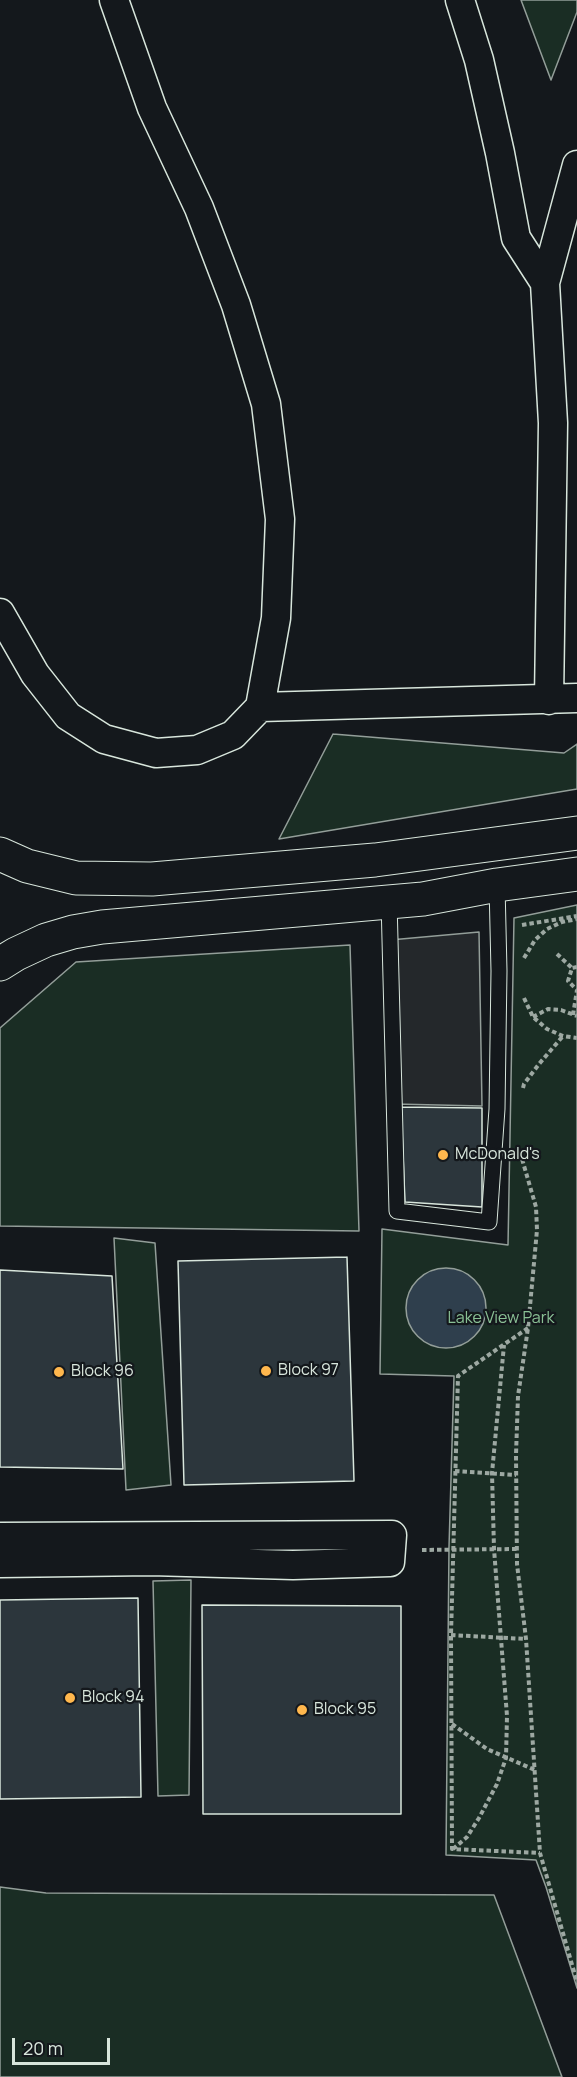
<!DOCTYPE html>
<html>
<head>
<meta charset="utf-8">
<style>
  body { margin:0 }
  #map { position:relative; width:577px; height:2077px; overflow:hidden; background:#14181c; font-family:Manrope,sans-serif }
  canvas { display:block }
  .scale { position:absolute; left:12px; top:2038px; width:98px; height:27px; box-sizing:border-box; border:3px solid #d8e6dc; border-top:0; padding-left:8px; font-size:18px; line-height:21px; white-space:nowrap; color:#d8e6dc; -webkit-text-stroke:4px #14181c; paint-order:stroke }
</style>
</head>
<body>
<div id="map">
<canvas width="577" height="2077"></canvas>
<div class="scale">20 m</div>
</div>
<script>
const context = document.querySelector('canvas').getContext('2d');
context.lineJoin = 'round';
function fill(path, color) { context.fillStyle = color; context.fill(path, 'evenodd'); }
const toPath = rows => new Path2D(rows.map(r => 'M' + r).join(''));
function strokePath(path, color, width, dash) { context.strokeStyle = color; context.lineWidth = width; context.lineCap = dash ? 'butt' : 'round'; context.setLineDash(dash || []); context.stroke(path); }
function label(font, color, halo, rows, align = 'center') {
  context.font = font + ' Manrope,sans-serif'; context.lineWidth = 4.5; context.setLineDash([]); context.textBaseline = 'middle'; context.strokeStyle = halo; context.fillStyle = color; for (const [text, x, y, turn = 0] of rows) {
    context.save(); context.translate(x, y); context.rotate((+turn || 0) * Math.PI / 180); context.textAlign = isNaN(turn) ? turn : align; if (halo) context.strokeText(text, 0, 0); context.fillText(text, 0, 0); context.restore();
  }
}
const green = toPath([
  [521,0,577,0,577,12,551,80,521,0],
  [333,734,564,753,577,744,577,789,279,839,333,734],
  [577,905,577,1988,546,1887,536,1860,446,1855,449,1547,454,1376,380,1374,382,1229,508,1245,514,918,577,905],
  [350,945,359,1231,0,1226,0,1028,76,962,350,945],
  [114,1238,155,1243,171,1485,126,1490,114,1238],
  [191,1580,189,1795,158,1796,153,1581,191,1580],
  [0,1887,46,1893,494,1895,562,2077,0,2077,0,1887]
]);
fill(green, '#1a2d24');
strokePath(green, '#939e99', 1.5);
const parking = toPath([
  [479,932,482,1106,394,1104,390,940,479,932]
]);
fill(parking, '#24282b');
strokePath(parking, '#939e99', 1.5);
const water = toPath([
  '406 1308a40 40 0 1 1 80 0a40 40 0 1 1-80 0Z'
]);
fill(water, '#2f3f4d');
strokePath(water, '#939e99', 1.5);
const building = toPath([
  [401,1107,482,1108,482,1207,405,1202,401,1107],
  [347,1257,354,1481,184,1485,178,1261,347,1257],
  [0,1270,112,1276,123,1469,0,1467,0,1270],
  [138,1598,141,1797,0,1799,0,1600,138,1598],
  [202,1605,401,1606,401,1814,203,1814,202,1605]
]);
fill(building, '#2c363c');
strokePath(building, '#d8e6dc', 1.5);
const lane = toPath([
  [389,901,397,1211,489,1222,497,1109,499,971,497,885]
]);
const street = toPath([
  [460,0,479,60,500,153,516,238,545,283],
  [0,613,35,674,68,716,104,739,156,753,197,750,233,735,260,707,276,618,280,519,266,404,236,305,199,208,152,108,114,0],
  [549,700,553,423,545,283,577,165],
  [260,707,577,698],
  [0,1537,392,1535,390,1562,293,1565,151,1561,0,1563]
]);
const secondary = toPath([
  [0,854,27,866,76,878,152,879,375,860,577,833],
  [0,964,16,954,46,940,73,932,102,927,423,899,497,885,577,874]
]);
strokePath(lane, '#d8e6dc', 17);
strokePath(street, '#d8e6dc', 31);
strokePath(secondary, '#d8e6dc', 35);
strokePath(toPath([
  [522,925,577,916],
  [557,954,572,968],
  [524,958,535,940,547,929,562,922,577,919],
  [577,967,572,968,568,981,577,990],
  [524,998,533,1017,547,1029,563,1036,577,1038],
  [573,1015,577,990],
  [533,1017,548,1009,561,1010,577,1016],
  [523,1088,524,1084,539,1064,563,1036],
  [520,1152,536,1207,537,1230,528,1328,518,1396,516,1455,517,1564,526,1639,540,1853,577,1982],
  [528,1328,458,1376,451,1635,452,1849,540,1853],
  [455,1471,516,1475],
  [422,1550,517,1549],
  [451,1635,526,1639],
  [452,1724,487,1749,535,1770],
  [453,1849,467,1837,479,1818,497,1784,506,1758,507,1716,494,1549,492,1473,504,1345]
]), '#9da8a2', 4, [4.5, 3]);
strokePath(lane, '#14181c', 15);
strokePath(street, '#14181c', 28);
strokePath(secondary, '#14181c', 33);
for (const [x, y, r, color] of [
  [443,1155,6,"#ffb74d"],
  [266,1371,6,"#ffb74d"],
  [59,1372,6,"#ffb74d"],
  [70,1698,6,"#ffb74d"],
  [302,1710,6,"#ffb74d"]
]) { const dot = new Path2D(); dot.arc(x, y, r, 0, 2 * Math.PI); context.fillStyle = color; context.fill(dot); strokePath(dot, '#14181c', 2); }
label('16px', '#d8e6dc', '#14181c', [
  ["McDonald's",455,1155],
  ["Block 97",278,1371],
  ["Block 96",71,1372],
  ["Block 94",82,1698],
  ["Block 95",314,1710]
], 'left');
label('16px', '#8ac095', '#14181c', [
  ["Lake View Park",501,1319]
]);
</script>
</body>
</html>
